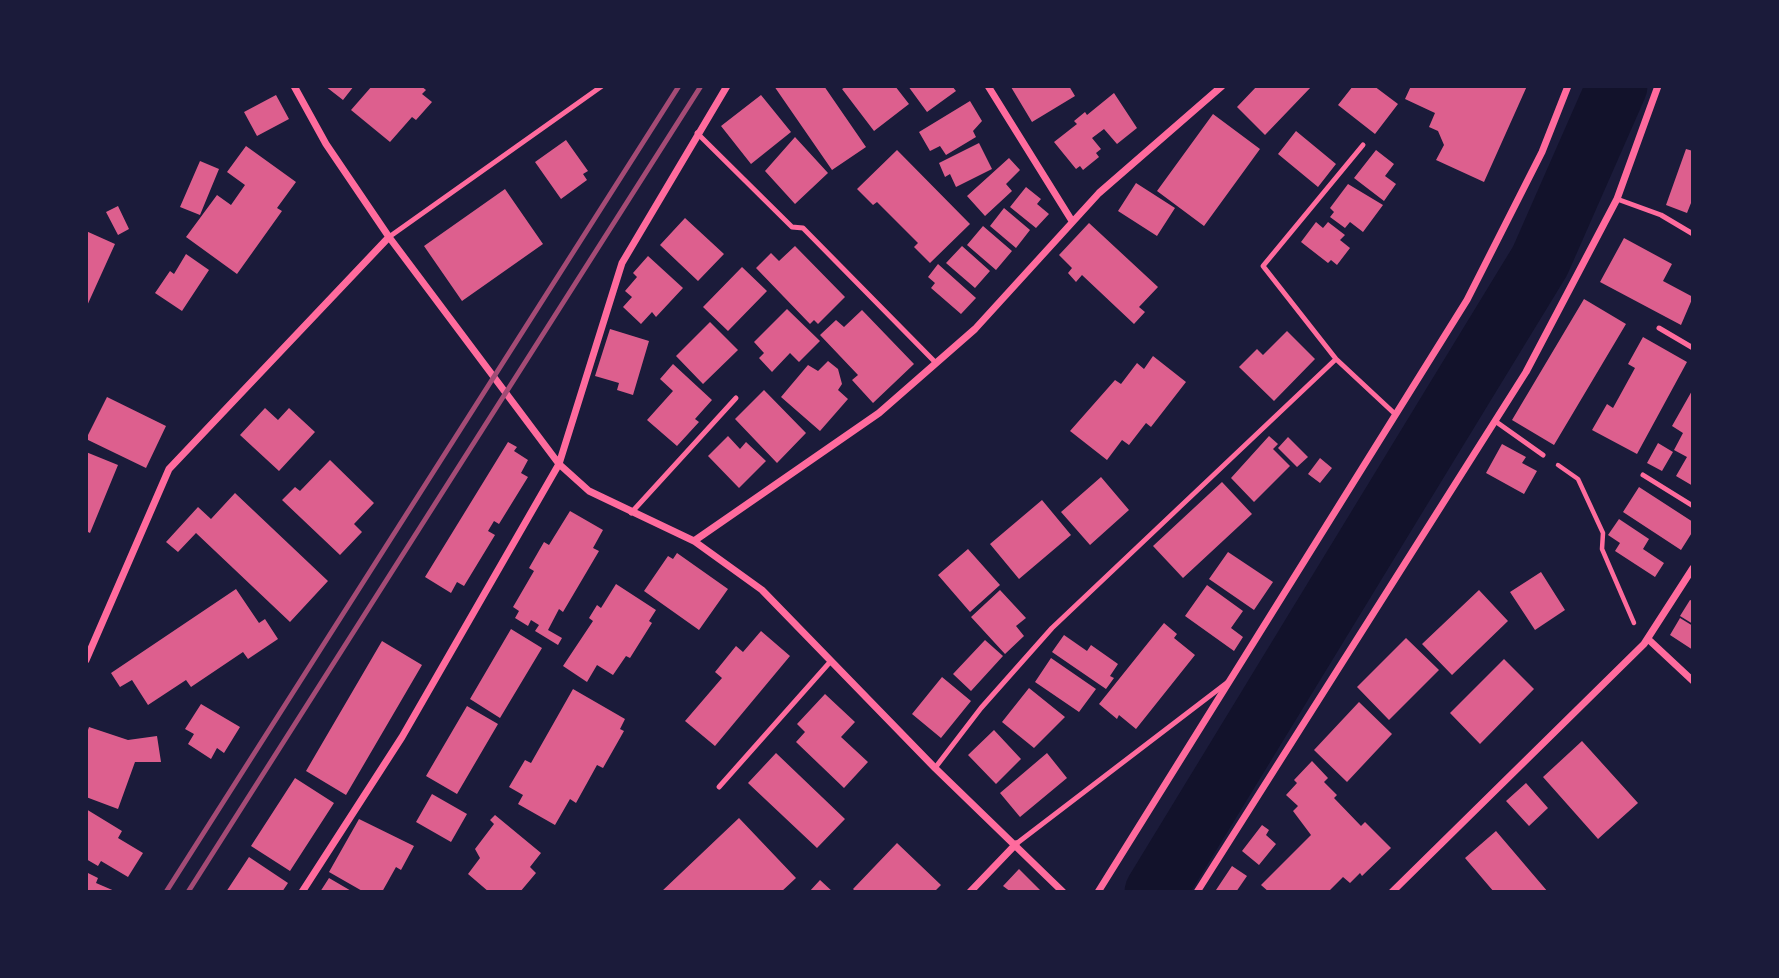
<!DOCTYPE html>
<html>
<head>
<meta charset="utf-8">
<style>
  body { margin:0 }
  #map { position:relative; width:1779px; height:978px; overflow:hidden; background:#1b1b3a; font-family:"Work Sans",sans-serif }
  canvas { display:block }
  .frame { position:absolute; inset:0; border:88px solid #1b1b3a; pointer-events:none }
</style>
</head>
<body>
<div id="map">
<canvas width="1779" height="978"></canvas>
<div class="frame"></div>
</div>
<script>
const context = document.querySelector('canvas').getContext('2d');
context.lineJoin = 'round';
const toPath = rows => new Path2D(rows.map(r => 'M' + r).join(''));
function strokePath(path, color, width, dash) { context.strokeStyle = color; context.lineWidth = width; context.lineCap = dash ? 'butt' : 'round'; context.setLineDash(dash || []); context.stroke(path); }
function fill(path, color) { context.fillStyle = color; context.fill(path, 'evenodd'); }
strokePath(toPath([
  [1155,892,1540,261,1617,86]
]), '#12122b', 61);
fill(toPath([
  [325,86,354,86,343,100],
  [372,86,421,86,426,90,422,94,432,102,416,120,412,117,390,142,351,110],
  [774,86,824,86,866,147,832,170],
  [847,86,895,86,909,104,874,131,842,89],
  [908,86,952,86,956,91,927,112],
  [1069,86,1075,96,1032,122,1011,87],
  [1257,86,1312,86,1265,135,1237,107],
  [1353,86,1374,86,1398,104,1375,134,1338,105],
  [1411,86,1527,86,1484,182,1436,160,1444,145,1438,131,1429,127,1435,113,1405,99],
  [1114,93,1137,128,1117,144,1104,129,1092,138,1101,149,1096,153,1099,157,1083,170,1080,166,1076,169,1054,142,1077,124,1074,121,1085,112,1087,115],
  [276,95,289,119,257,136,244,112],
  [761,95,791,132,751,164,721,126],
  [970,101,982,121,973,131,976,137,946,155,940,146,930,151,919,132],
  [1213,114,1260,149,1204,226,1157,191],
  [1296,131,1336,164,1318,187,1278,154],
  [795,137,828,173,795,204,765,171],
  [566,140,588,171,583,174,587,180,561,199,535,162],
  [979,143,992,169,956,187,950,174,945,177,939,163],
  [246,146,296,182,277,208,282,211,237,274,186,237,217,195,231,205,245,185,227,172],
  [1686,149,1693,151,1693,198,1687,213,1666,205],
  [897,150,970,224,930,263,914,247,918,243,877,202,873,205,857,189],
  [1376,150,1394,164,1385,176,1396,184,1384,201,1354,178],
  [1009,158,1020,170,1006,184,1012,191,985,216,967,196],
  [200,161,219,169,200,215,180,207],
  [1136,183,1175,208,1157,236,1118,211],
  [1348,184,1383,205,1363,232,1350,222,1345,228,1330,217,1334,212,1330,208],
  [1026,187,1041,199,1037,204,1049,214,1036,228,1010,207],
  [505,189,543,244,462,301,424,246],
  [118,206,129,229,118,235,106,212],
  [1004,208,1030,230,1016,248,990,226],
  [685,218,724,254,698,281,660,245],
  [1316,222,1323,228,1328,222,1345,235,1340,240,1350,248,1337,265,1331,260,1328,263,1301,242],
  [1089,223,1158,287,1139,307,1145,312,1134,324,1082,275,1076,282,1068,273,1072,268,1059,255],
  [983,226,1012,251,996,270,967,245],
  [86,231,115,244,86,308],
  [1624,238,1672,264,1663,281,1693,297,1681,325,1600,282],
  [795,246,845,297,818,324,814,320,810,324,756,268,771,253,779,261],
  [962,246,990,271,975,288,946,263],
  [186,254,209,270,182,311,155,293,170,271,174,274],
  [648,256,683,288,656,317,652,312,641,324,623,307,632,297,625,291,637,277,633,273],
  [938,264,976,298,961,314,931,288,935,283,928,277],
  [742,267,767,291,728,331,703,307],
  [1584,299,1626,324,1554,445,1512,420],
  [787,309,820,341,799,362,790,353,772,372,759,358,764,353,754,342],
  [862,310,914,364,873,403,852,380,858,375,820,335,836,320,844,327],
  [710,322,738,350,703,384,676,356],
  [610,329,649,341,633,395,617,390,619,383,595,376],
  [1287,331,1315,359,1274,401,1239,367,1257,349,1263,355],
  [1643,337,1687,362,1637,454,1592,430,1607,404,1613,408,1635,368,1628,364],
  [1153,356,1186,382,1151,427,1146,423,1129,445,1122,440,1107,460,1070,431,1115,380,1121,384,1137,363,1144,369],
  [828,361,838,369,842,384,838,390,848,399,820,431,781,397,808,365,818,371],
  [673,364,712,400,695,419,699,422,677,446,647,420,673,391,660,379],
  [1693,389,1693,486,1676,476,1687,457,1674,450,1683,433,1672,426],
  [764,390,806,433,777,463,735,419],
  [107,397,166,426,146,468,86,439],
  [265,408,278,420,289,408,315,432,279,471,240,435],
  [728,436,740,449,746,442,766,461,739,488,708,456],
  [1269,436,1278,444,1273,449,1290,466,1254,502,1231,478],
  [1288,437,1308,457,1297,467,1278,448],
  [508,442,517,447,514,451,528,460,521,473,528,477,499,524,494,521,488,531,495,535,464,586,457,582,451,593,425,577],
  [1658,443,1673,452,1662,471,1647,463],
  [1502,444,1526,457,1522,463,1537,471,1524,494,1486,473],
  [86,452,118,465,90,533,86,531],
  [1320,458,1332,468,1320,483,1308,474],
  [330,460,374,503,354,524,362,532,340,555,282,500,295,487,300,491],
  [1101,477,1129,510,1090,545,1061,512],
  [1222,482,1252,514,1183,578,1153,546],
  [1639,487,1693,522,1693,531,1681,550,1623,512],
  [235,493,328,581,290,622,196,533,178,552,166,542,198,507,211,519],
  [1042,500,1071,535,1019,579,990,544],
  [570,511,603,530,593,548,599,551,563,612,559,609,548,630,562,638,558,645,535,631,539,625,531,620,528,626,515,618,519,611,513,607,534,571,529,568,544,542,549,545],
  [1619,519,1649,539,1643,549,1664,563,1655,577,1615,551,1620,543,1608,535],
  [968,549,1000,585,970,612,938,575],
  [1228,552,1273,582,1254,610,1209,579],
  [677,553,728,589,699,630,644,591,668,556,673,559],
  [1541,572,1565,610,1535,630,1510,592],
  [616,584,656,610,649,621,652,623,630,658,626,656,613,675,597,665,587,682,563,666,593,621,589,618,597,605,601,608],
  [1207,585,1243,611,1231,628,1243,637,1234,651,1185,616],
  [236,589,259,623,265,619,278,639,248,659,243,652,191,687,186,680,148,705,132,680,120,687,111,673],
  [1000,590,1026,618,1016,626,1024,636,1005,654,971,617],
  [1479,590,1508,621,1452,675,1422,644],
  [1690,600,1693,601,1693,624,1680,616],
  [1680,618,1693,626,1693,650,1670,635],
  [1164,623,1177,634,1174,638,1195,655,1136,729,1119,715,1117,719,1099,704],
  [511,629,542,648,500,718,470,699],
  [761,631,790,656,715,746,685,721,722,678,715,672,736,646,743,652],
  [1064,635,1087,651,1091,645,1118,664,1110,676,1114,678,1106,689,1052,652],
  [1406,638,1439,670,1389,720,1357,687],
  [985,640,1003,656,971,691,953,674],
  [382,641,422,665,346,795,306,771],
  [1051,658,1096,689,1079,712,1035,682],
  [1504,659,1534,689,1480,744,1450,713],
  [942,677,971,701,941,738,912,714],
  [1029,688,1065,717,1034,748,1002,722],
  [573,689,625,719,620,729,624,731,603,768,597,765,576,803,570,799,555,825,518,804,523,795,509,787,525,760,531,763],
  [825,694,855,722,841,737,868,762,844,788,796,742,805,732,797,724],
  [1359,702,1392,734,1347,782,1314,750],
  [201,704,240,727,224,753,217,748,211,759,188,744,194,734,185,729],
  [467,706,498,724,457,794,426,776],
  [89,727,128,740,157,736,161,762,135,762,118,809,86,797,86,736],
  [994,730,1021,759,996,784,968,755],
  [1582,741,1638,803,1598,839,1543,777],
  [776,753,845,819,817,848,748,783],
  [1047,753,1067,778,1020,817,1000,793],
  [1312,761,1328,778,1324,782,1337,795,1334,798,1361,826,1365,822,1391,848,1362,876,1360,873,1350,883,1343,877,1328,892,1269,892,1261,885,1311,835,1293,811,1298,806,1286,795,1297,783,1294,780],
  [295,778,334,803,290,871,251,846],
  [1526,783,1548,808,1529,826,1506,801],
  [432,794,467,814,451,842,416,822],
  [86,809,122,831,118,838,143,853,128,877,101,861,98,866,86,859],
  [495,815,541,853,530,867,536,873,520,892,489,892,468,874,480,858,475,849,494,824,490,820],
  [739,818,796,878,781,892,661,892],
  [359,819,414,846,401,870,396,867,382,892,364,892,329,872],
  [1262,825,1269,830,1266,835,1276,844,1259,865,1242,851],
  [1496,831,1548,892,1494,892,1465,858],
  [897,843,941,885,934,892,856,892,853,889],
  [249,857,288,883,282,892,226,892],
  [1232,866,1247,876,1236,892,1220,892,1216,890],
  [1019,869,1042,892,1011,892,1003,886],
  [86,872,98,878,96,883,117,892,86,892],
  [329,878,353,892,320,892],
  [820,880,833,892,809,892]
]), '#dd5f8e');
strokePath(toPath([
  [1558,465,1578,479,1603,533,1602,549,1634,623]
]), '#ff6b9d', 4.5);
strokePath(toPath([
  [697,133,792,227,803,228,934,361],
  [1617,199,1661,215,1693,234],
  [389,237,602,86],
  [1659,328,1693,348],
  [1336,359,1263,266,1363,145],
  [1495,421,1543,455],
  [1643,475,1693,506],
  [631,513,736,398],
  [935,768,981,708,1052,628,1336,359,1395,414],
  [719,787,830,662],
  [1016,844,1228,682]
]), '#ff6b9d', 5);
strokePath(toPath([
  [294,86,326,144,389,237,559,464,589,491,694,541,762,590,935,768,1063,892],
  [988,86,1072,221],
  [694,541,879,413,975,329,1099,193,1222,86],
  [1648,639,1693,681],
  [86,660,169,469,389,237],
  [302,892,402,737,559,464,622,263,727,86],
  [970,892,1016,844],
  [1098,892,1467,300,1542,152,1568,86],
  [1197,892,1526,372,1617,199,1658,86],
  [1392,892,1644,644,1693,568]
]), '#ff6b9d', 7);
strokePath(toPath([
  [166,892,679,86],
  [188,892,701,86]
]), '#a44b75', 5);
</script>
</body>
</html>
